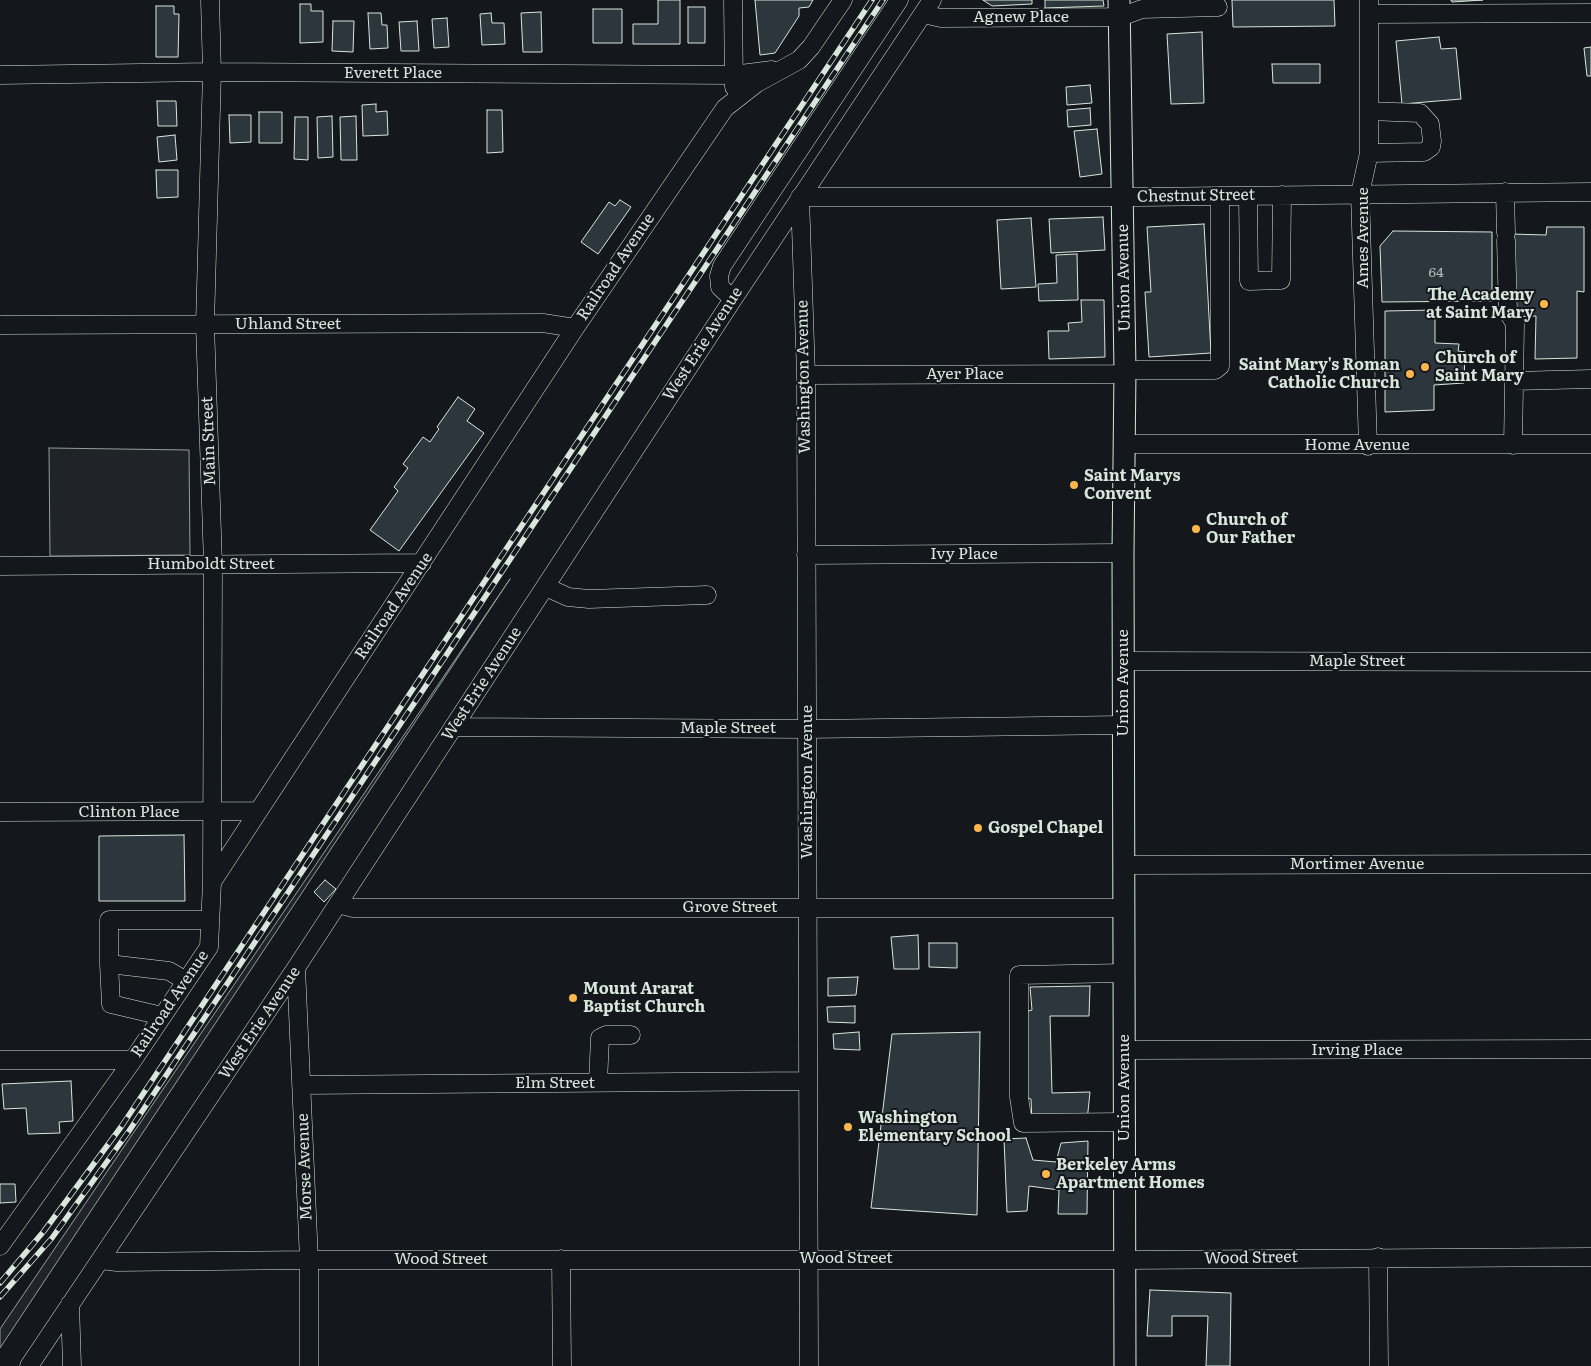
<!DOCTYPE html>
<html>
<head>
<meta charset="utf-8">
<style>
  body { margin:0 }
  canvas { display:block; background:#14181c }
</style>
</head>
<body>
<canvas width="1591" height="1366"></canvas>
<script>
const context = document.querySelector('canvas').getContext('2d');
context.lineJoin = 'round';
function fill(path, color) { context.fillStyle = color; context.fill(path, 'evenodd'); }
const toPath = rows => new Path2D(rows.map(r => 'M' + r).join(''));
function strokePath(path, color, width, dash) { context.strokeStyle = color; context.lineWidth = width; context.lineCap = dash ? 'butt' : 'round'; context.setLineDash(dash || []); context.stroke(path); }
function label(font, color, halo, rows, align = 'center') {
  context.font = font + ' Literata,serif'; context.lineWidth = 4; context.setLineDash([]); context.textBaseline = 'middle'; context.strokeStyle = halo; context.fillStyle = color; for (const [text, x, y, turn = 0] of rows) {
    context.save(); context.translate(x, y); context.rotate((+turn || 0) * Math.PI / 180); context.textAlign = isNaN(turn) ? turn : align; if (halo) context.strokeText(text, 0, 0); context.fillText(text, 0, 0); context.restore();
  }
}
const green = toPath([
  [49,448,189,450,190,555,50,556,49,448],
  [510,579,0,1348,0,1329,510,579]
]);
fill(green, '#202428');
strokePath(green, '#939e99', 1);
const building = toPath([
  [658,0,680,0,680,44,633,44,633,24,658,24,658,0],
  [755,0,813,0,809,7,799,8,799,16,775,53,760,55,755,0],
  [983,0,1032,0,1032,4,992,6,983,0],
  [1045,0,1103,0,1104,6,1045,8,1045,0],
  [1232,0,1334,0,1335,26,1233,27,1232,0],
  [1451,0,1483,0,1452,2,1451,0],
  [300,4,311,4,311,11,323,11,323,42,300,43,300,4],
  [156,6,174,6,174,14,179,14,178,57,156,57,156,6],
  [688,7,705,7,705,43,688,43,688,7],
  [593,9,622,9,622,43,593,43,593,9],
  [541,12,542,52,523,52,521,13,541,12],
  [368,13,381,13,382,25,387,25,388,48,370,49,368,13],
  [491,13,492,23,504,23,505,44,482,45,480,14,491,13],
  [447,18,449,47,434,48,432,19,447,18],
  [333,21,354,21,353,52,332,51,333,21],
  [417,21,419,51,401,51,399,22,417,21],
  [1202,32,1204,103,1171,104,1167,34,1202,32],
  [1439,37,1441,49,1456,48,1461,99,1402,104,1396,41,1439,37],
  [1591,47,1591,76,1587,76,1584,48,1591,47],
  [1272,64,1320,64,1320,83,1273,83,1272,64],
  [1090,85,1092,103,1067,105,1066,87,1090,85],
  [157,101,176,101,177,126,158,126,157,101],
  [376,104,376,112,387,111,388,135,363,136,362,105,376,104],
  [1090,108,1091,125,1068,127,1067,110,1090,108],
  [487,110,502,110,503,152,487,153,487,110],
  [259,112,282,112,282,143,259,143,259,112],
  [229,115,251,115,251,142,230,143,229,115],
  [332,116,333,157,318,158,317,117,332,116],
  [356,116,357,160,341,160,340,117,356,116],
  [295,117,308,117,308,160,294,159,295,117],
  [1097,129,1102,174,1080,177,1074,131,1097,129],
  [175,135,177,160,159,162,157,137,175,135],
  [156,170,178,170,178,197,157,198,156,170],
  [620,200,631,207,598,254,581,242,609,202,615,206,620,200],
  [1103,217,1105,250,1051,253,1049,219,1103,217],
  [1031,218,1036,287,1001,289,997,220,1031,218],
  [1204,224,1211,353,1149,357,1145,292,1151,292,1147,227,1204,224],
  [1547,227,1584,227,1584,292,1577,291,1577,358,1535,359,1536,316,1511,317,1511,234,1546,235,1547,227],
  [1393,231,1492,232,1492,301,1382,302,1380,246,1393,231],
  [1077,254,1078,300,1039,301,1038,284,1057,283,1056,255,1077,254],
  [1081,300,1104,300,1105,357,1049,359,1048,331,1069,331,1068,323,1082,322,1081,300],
  [1435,310,1435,343,1459,344,1458,351,1465,352,1464,383,1434,385,1434,410,1385,412,1385,311,1435,310],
  [458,397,475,409,467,421,484,433,399,551,370,530,398,491,394,487,408,468,403,464,423,437,430,442,439,429,437,427,458,397],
  [184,835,185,901,99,901,99,836,184,835],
  [325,880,336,889,324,902,314,892,325,880],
  [918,935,919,969,894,969,891,937,918,935],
  [929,943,957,943,957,968,929,967,929,943],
  [858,977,856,995,828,996,828,978,858,977],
  [1090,986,1089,1016,1050,1016,1052,1093,1090,1092,1087,1121,1032,1122,1031,1099,1020,1096,1020,1013,1032,1010,1030,987,1090,986],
  [855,1006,855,1023,828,1022,827,1007,855,1006],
  [859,1032,860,1050,834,1049,833,1034,859,1032],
  [980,1032,977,1215,871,1208,892,1034,980,1032],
  [71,1081,73,1121,59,1122,60,1133,28,1134,26,1108,4,1109,2,1084,71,1081],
  [1026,1138,1033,1160,1056,1162,1061,1143,1088,1141,1087,1214,1058,1214,1059,1190,1029,1186,1027,1211,1007,1212,1004,1139,1026,1138],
  [0,1184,15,1184,16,1202,0,1203,0,1184],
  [1150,1290,1231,1293,1230,1366,1206,1366,1208,1316,1172,1316,1172,1336,1147,1336,1150,1290]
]);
fill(building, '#2c363c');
strokePath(building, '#d8e6dc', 1);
const minor = toPath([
  [210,0,212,72,205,324,213,564,212,882],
  [733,0,734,87],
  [923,14,941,18,1120,17,1142,9,1218,7],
  [1369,14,1591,13],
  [0,75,212,72,733,75,772,70],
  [1369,153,1424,152,1431,147,1432,141,1430,124,1420,113,1369,111],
  [1505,192,1506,233],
  [1248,196,1249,281,1281,280,1282,195],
  [1506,240,1508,312,1515,324,1513,445],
  [733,299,720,287,719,276,722,266,899,0],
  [0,325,543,323,575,328],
  [1125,370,1215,370,1220,366,1220,196],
  [806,375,1125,374],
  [1514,381,1591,379],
  [1123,444,1591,444],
  [1368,446,1360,194,1369,153,1369,0],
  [806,555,1123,553],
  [0,566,422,563],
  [546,587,568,597,589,599,707,595],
  [1123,661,1591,662],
  [453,727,807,729,1123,725],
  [0,812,258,811],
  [1124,865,1591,864],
  [338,904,353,908,1123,908],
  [109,964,111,1004,162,1016],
  [296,968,309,1260,309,1366],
  [1124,973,1019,975,1019,1097,1023,1123,1124,1122],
  [186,981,169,971,109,964,109,920,210,920],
  [1124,1050,1591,1049],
  [0,1060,133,1060],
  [598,1082,600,1038,606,1035,631,1035],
  [302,1085,808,1081],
  [0,1246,133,1060,209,947,212,882,575,328,725,108,757,83,799,60,811,47,843,0],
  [1378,1257,1379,1366],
  [561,1259,562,1366],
  [102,1260,117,1262,309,1260,1125,1260,1591,1257],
  [70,1304,72,1366],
  [29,1366,296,968,733,299,932,0],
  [809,1366,806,375,800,197,1138,197,1591,192]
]);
const major = toPath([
  [1119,0,1125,370,1123,553,1125,1366]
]);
strokePath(minor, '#d8e6dc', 19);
strokePath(major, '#d8e6dc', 23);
strokePath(minor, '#14181c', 18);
strokePath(major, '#14181c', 21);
const rail = toPath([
  [0,1283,44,1231,121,1127,872,0],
  [0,1297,52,1238,129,1131,883,0]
]);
strokePath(rail, '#d8e6dc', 5.5);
strokePath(rail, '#14181c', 4, [11]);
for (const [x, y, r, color] of [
  [1544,304,5,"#ffb74d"],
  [1425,367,5,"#ffb74d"],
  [1410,374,5,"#ffb74d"],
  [1074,485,5,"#ffb74d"],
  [1196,529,5,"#ffb74d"],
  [978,828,5,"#ffb74d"],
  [573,998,5,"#ffb74d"],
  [848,1127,5,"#ffb74d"],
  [1046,1174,5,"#ffb74d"]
]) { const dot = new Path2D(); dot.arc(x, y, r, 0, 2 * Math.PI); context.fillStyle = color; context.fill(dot); strokePath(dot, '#14181c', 2); }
label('14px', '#adbab4', null, [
  ["64",1436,273]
]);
label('16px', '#d8e6dc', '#14181c', [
  ["Agnew Place",1021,17],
  ["Everett Place",393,73],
  ["Chestnut Street",1196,196,-1],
  ["Ames Avenue",1363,238,-90],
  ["Railroad Avenue",616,267,-56],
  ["Union Avenue",1124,278,-91],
  ["Uhland Street",288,324],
  ["West Erie Avenue",703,344,-57],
  ["Ayer Place",965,374],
  ["Washington Avenue",804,377,-91],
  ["Main Street",209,441,-92],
  ["Home Avenue",1357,445],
  ["Ivy Place",964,554],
  ["Humboldt Street",211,564],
  ["Railroad Avenue",394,606,-56],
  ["Maple Street",1357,661],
  ["Union Avenue",1123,683,-90],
  ["West Erie Avenue",482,684,-57],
  ["Maple Street",728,728],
  ["Washington Avenue",807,782,-90],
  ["Clinton Place",129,812],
  ["Mortimer Avenue",1357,864],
  ["Grove Street",730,907],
  ["Railroad Avenue",170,1004,-56],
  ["West Erie Avenue",260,1023,-56],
  ["Irving Place",1357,1050],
  ["Elm Street",555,1083],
  ["Union Avenue",1124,1088,-90],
  ["Morse Avenue",305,1167,-92],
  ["Wood Street",846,1258],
  ["Wood Street",1251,1258,-1],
  ["Wood Street",441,1259]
]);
label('bold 16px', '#d8e6dc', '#14181c', [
  ["The Academy",1534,295,"right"],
  ["at Saint Mary",1534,313,"right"],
  ["Church of",1435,358],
  ["Saint Mary",1435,376],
  ["Saint Mary's Roman",1400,365,"right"],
  ["Catholic Church",1400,383,"right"],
  ["Saint Marys",1084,476],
  ["Convent",1084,494],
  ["Church of",1206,520],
  ["Our Father",1206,538],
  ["Gospel Chapel",988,828],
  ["Mount Ararat",583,989],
  ["Baptist Church",583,1007],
  ["Washington",858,1118],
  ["Elementary School",858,1136],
  ["Berkeley Arms",1056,1165],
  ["Apartment Homes",1056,1183]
], 'left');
</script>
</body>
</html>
